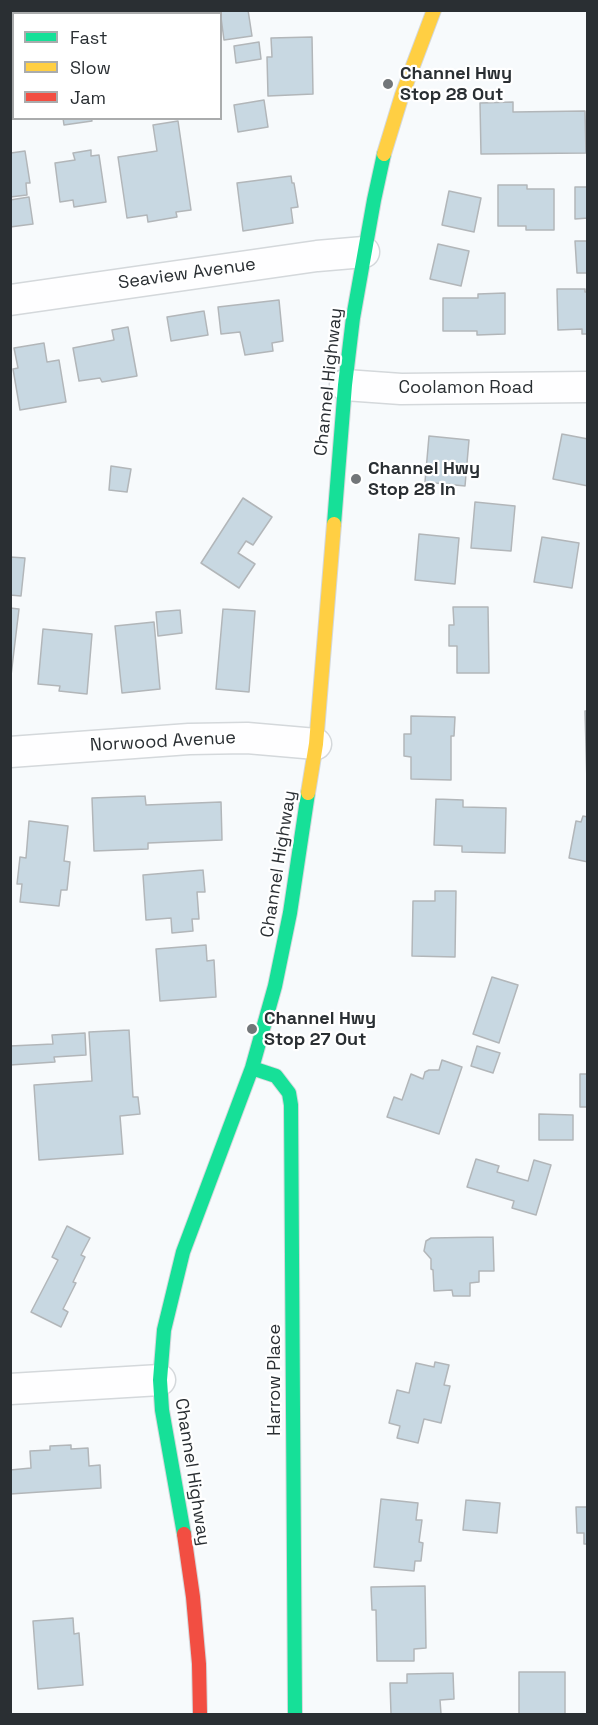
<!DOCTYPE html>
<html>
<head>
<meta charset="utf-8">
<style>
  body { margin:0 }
  #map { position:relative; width:598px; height:1725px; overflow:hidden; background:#f7fafc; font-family:"Space Grotesk",sans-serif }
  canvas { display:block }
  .frame { position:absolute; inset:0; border:12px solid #2a2f33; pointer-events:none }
  .legend { position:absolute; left:12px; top:12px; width:210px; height:108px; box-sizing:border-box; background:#fff; border:2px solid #aaacad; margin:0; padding:8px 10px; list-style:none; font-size:18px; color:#2a2f33 }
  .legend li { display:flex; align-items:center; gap:12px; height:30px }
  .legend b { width:30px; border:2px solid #aaacad }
</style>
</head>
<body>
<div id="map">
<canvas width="598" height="1725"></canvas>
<div class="frame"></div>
<ul class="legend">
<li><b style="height:8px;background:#16e098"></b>Fast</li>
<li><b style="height:8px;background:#ffcf43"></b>Slow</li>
<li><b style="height:8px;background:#f24e42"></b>Jam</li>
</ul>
</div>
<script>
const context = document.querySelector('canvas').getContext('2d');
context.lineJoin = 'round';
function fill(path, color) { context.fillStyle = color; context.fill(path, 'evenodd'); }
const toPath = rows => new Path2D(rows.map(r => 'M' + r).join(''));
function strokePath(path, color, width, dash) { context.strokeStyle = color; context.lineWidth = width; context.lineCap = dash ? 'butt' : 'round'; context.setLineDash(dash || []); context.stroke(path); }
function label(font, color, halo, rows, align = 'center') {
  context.font = font + ' "Space Grotesk",sans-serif'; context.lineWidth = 4.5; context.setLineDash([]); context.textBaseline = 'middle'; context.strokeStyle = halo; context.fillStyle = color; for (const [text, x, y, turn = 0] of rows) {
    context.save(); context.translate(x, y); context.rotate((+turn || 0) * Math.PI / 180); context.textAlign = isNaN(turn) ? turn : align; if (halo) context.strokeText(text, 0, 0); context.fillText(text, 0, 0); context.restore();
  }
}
const building = toPath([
  [220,10,248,10,252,36,224,40,220,10],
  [312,37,313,94,268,96,267,57,272,57,271,38,312,37],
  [259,42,261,59,236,63,234,46,259,42],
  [264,100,268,127,238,132,234,105,264,100],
  [513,102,513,112,585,111,586,153,481,154,480,103,513,102],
  [63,118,91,118,92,121,64,125,63,118],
  [178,121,191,210,176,212,177,217,148,222,147,215,127,218,118,157,157,151,153,125,178,121],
  [91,150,91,156,99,155,106,202,74,207,73,200,60,202,55,163,75,160,73,153,91,150],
  [10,151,11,153,25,151,30,183,26,183,27,195,10,197,10,151],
  [291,176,292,183,294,183,298,207,291,208,293,223,243,231,237,183,291,176],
  [498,185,527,185,527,189,554,189,554,230,526,230,526,226,498,226,498,185],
  [575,187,588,187,588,218,575,219,575,187],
  [449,191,481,198,474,232,442,225,449,191],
  [29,197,33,224,10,227,10,200,29,197],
  [575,241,588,241,588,273,577,273,575,241],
  [438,244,469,251,461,286,430,279,438,244],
  [557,289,585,289,585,292,588,292,588,334,582,334,582,329,558,330,557,289],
  [505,293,505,334,477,335,477,331,443,331,443,298,478,298,478,294,505,293],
  [279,300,283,341,272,343,273,351,245,355,240,332,221,334,218,307,279,300],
  [204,311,208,335,171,341,167,317,204,311],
  [128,327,137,376,102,382,100,378,79,381,73,348,114,340,112,330,128,327],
  [44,343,47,362,59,360,66,402,20,410,13,369,18,368,14,348,44,343],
  [562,434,588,439,588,486,553,479,562,434],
  [429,436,469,440,465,486,425,482,429,436],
  [111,466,131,469,127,492,109,490,111,466],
  [243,498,272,517,253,545,246,541,238,553,255,564,239,588,201,563,243,498],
  [475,502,515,506,511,551,471,548,475,502],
  [419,534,459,538,455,584,415,580,419,534],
  [542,537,579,543,572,588,534,582,542,537],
  [10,557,25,558,21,596,10,595,10,557],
  [453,607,488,607,489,673,457,673,457,646,449,646,449,625,454,625,453,607],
  [10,608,19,609,10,684,10,608],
  [223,609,255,611,249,692,216,689,223,609],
  [180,610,182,633,158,636,156,612,180,610],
  [154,622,160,689,122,693,115,626,154,622],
  [43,629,92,634,87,694,59,691,60,686,38,684,43,629],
  [585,711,588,711,588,783,587,783,585,711],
  [411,716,455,717,454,736,451,736,451,780,411,779,411,757,404,756,404,734,411,734,411,716],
  [145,796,146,805,221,802,222,840,148,843,148,849,94,851,92,798,145,796],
  [436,799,463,800,463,807,506,808,505,853,462,852,462,846,434,845,436,799],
  [583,816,588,817,588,862,569,858,576,821,581,822,583,816],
  [29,821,68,826,64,861,70,862,67,890,61,890,59,906,20,902,22,884,17,884,20,857,26,858,29,821],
  [203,870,205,892,197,892,199,919,192,919,193,931,172,933,171,918,146,920,143,875,203,870],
  [435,891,456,891,455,957,412,956,413,901,435,901,435,891],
  [206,945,207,961,214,960,216,997,160,1001,156,949,206,945],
  [492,977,518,985,499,1043,473,1034,492,977],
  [129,1030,133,1097,138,1097,140,1114,120,1116,123,1154,39,1160,34,1085,92,1081,89,1032,129,1030],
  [85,1033,86,1055,54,1057,55,1062,10,1065,10,1046,53,1044,52,1035,85,1033],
  [477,1046,500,1053,493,1073,471,1066,477,1046],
  [442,1060,462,1067,439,1134,387,1117,394,1097,402,1100,411,1074,423,1079,425,1072,429,1070,439,1070,442,1060],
  [580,1074,588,1074,588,1107,580,1107,580,1074],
  [539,1114,573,1115,573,1140,539,1140,539,1114],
  [476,1159,499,1166,497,1172,528,1181,534,1160,551,1165,536,1215,512,1208,514,1201,467,1187,476,1159],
  [67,1226,90,1238,81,1255,85,1257,73,1282,76,1283,63,1309,68,1312,61,1327,31,1312,58,1260,52,1257,67,1226],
  [493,1237,494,1271,479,1271,479,1282,470,1283,470,1296,453,1296,452,1290,434,1291,433,1270,431,1269,431,1259,424,1251,426,1241,431,1238,493,1237],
  [435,1362,449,1365,444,1385,450,1386,441,1423,424,1419,418,1443,397,1438,400,1426,389,1423,397,1390,409,1393,416,1363,434,1367,435,1362],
  [71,1445,71,1449,88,1448,89,1466,100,1465,101,1488,10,1494,10,1470,31,1468,30,1451,50,1450,50,1446,71,1445],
  [381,1499,418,1503,416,1520,422,1520,419,1542,423,1543,421,1561,415,1561,414,1571,374,1567,381,1499],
  [466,1500,500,1503,497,1533,463,1530,466,1500],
  [576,1507,588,1507,588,1544,584,1544,584,1533,577,1533,576,1507],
  [425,1586,426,1648,414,1649,414,1661,377,1661,376,1610,372,1610,371,1587,425,1586],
  [73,1618,74,1634,79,1633,83,1685,38,1689,33,1621,73,1618],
  [519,1672,565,1672,565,1714,519,1714,519,1672],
  [453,1673,454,1699,440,1700,441,1714,391,1714,390,1683,407,1683,407,1674,453,1673]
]);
fill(building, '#c8d8e2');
strokePath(building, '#b2b6b9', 1.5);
const street = toPath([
  [10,300,317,256,364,252],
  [345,385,401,389,588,387],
  [10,752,189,739,247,738,316,744],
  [10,1389,160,1380]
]);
const fast = toPath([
  [334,524,345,385,353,318,374,200,384,154],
  [252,1068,276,1076,289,1093,291,1105,295,1714],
  [184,1534,162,1410,160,1380,164,1330,183,1252,252,1068,275,986,290,913,308,793]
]);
const slow = toPath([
  [384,154,402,95,434,10],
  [308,793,316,744,334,524]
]);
const jam = toPath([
  [184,1534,193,1597,199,1664,200,1714]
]);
strokePath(street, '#d4d8db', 33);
strokePath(fast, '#d4d8db', 16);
strokePath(slow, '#d4d8db', 16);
strokePath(jam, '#d4d8db', 16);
strokePath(street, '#fefeff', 30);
strokePath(fast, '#16e098', 14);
strokePath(slow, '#ffcf43', 14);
strokePath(jam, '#f24e42', 14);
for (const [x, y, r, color] of [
  [388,84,6,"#727679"],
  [356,479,6,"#727679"],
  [252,1029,6,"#727679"]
]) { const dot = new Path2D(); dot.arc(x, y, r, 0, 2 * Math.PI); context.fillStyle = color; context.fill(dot); strokePath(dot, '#fff', 2); }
label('bold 18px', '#2a2f33', '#fff', [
  ["Channel Hwy",400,74],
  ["Stop 28 Out",400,95],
  ["Channel Hwy",368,469],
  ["Stop 28 In",368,490],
  ["Channel Hwy",264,1019],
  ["Stop 27 Out",264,1040]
], 'left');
label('18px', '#2a2f33', '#fff', [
  ["Seaview Avenue",187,274,-8],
  ["Channel Highway",329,382,-84],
  ["Coolamon Road",466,388],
  ["Norwood Avenue",163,742,-3],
  ["Channel Highway",279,864,-81],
  ["Harrow Place",275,1380,-90],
  ["Channel Highway",192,1472,81]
]);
</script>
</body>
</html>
